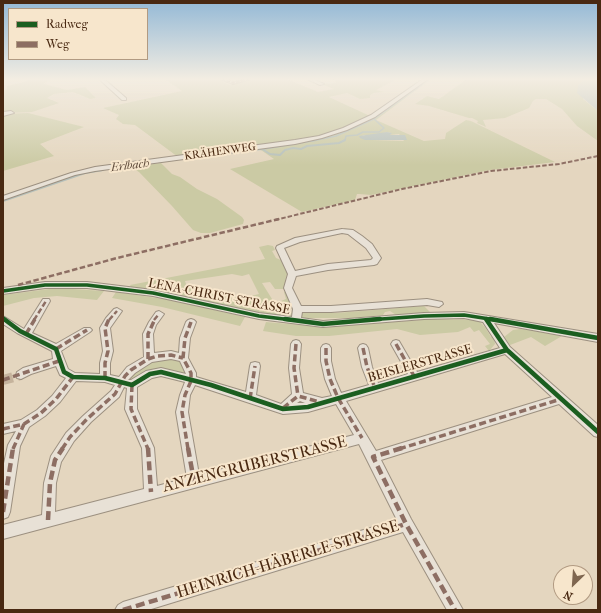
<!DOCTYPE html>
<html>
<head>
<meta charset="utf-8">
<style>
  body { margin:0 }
  #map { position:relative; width:601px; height:613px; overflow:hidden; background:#e4d6bf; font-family:"IM FELL French Canon",serif }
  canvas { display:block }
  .frame { position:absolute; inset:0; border:4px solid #492912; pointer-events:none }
  .legend { position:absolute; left:8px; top:8px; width:140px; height:52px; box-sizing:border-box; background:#f7e6cc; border:1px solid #b19a82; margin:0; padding:5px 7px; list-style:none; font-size:12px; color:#492912 }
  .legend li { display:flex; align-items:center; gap:8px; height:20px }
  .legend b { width:20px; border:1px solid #b19a82 }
  .north { position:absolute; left:553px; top:565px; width:40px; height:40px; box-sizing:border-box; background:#f7e6cc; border:1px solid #b19a82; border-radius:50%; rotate:205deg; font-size:11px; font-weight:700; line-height:16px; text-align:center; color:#492912 }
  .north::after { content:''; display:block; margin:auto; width:14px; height:18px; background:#7f664f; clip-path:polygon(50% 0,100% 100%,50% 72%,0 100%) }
</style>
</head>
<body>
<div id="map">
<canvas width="601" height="613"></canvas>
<div class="frame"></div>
<ul class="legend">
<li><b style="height:5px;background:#1b5e20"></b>Radweg</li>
<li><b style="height:5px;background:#8d6e63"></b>Weg</li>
</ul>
<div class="north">N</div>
</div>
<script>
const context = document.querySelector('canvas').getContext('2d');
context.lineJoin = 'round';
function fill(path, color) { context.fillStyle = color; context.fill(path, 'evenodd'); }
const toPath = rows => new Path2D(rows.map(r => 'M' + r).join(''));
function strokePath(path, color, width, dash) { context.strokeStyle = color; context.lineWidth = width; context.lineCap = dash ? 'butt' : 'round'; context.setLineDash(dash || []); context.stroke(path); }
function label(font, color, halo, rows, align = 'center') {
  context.font = font + ' "IM FELL French Canon",serif'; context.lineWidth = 4; context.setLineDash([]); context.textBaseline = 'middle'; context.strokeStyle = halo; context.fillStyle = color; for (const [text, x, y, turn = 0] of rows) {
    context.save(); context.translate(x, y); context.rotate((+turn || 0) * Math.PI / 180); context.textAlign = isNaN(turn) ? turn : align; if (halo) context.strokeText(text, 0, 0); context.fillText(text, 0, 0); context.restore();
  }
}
fill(toPath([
  [30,79,55,79,48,81,44,84,67,90,85,87,96,98,90,99,73,92,54,94,47,98,59,103,32,112,3,113,3,91,7,89,7,86,24,82],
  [165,79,219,79,230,85,252,79,287,79,318,92,334,89,323,85,323,83,330,84,336,82,333,79,397,79,376,90,384,92,374,93,370,95,370,98,360,99,347,93,329,97,370,116,425,79,431,79,376,120,424,141,445,139,446,133,466,120,471,121,555,162,490,170,371,195,359,194,357,194,355,200,302,212,230,169,274,159,258,148,304,142,334,135,373,118,370,116,344,129,319,137,178,157,135,125,123,124,116,119,119,115,103,108,182,91],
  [387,132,391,133,390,135,399,134,404,141,372,140,362,135,376,135],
  [467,79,585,79,583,99,598,111,598,141,577,126,562,109,546,99,536,99,533,101,529,108,505,118,483,120,486,127,477,123,478,121,472,118,469,118,429,106,415,104,427,96,439,99],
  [28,113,84,127,40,144,54,156,3,171,3,114],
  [161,163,172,174,180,177,197,189,217,199,242,217,244,220,243,224,210,233,201,233,193,230,172,206,139,172,131,167],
  [268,245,273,246,275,250,272,251,276,258,281,260,288,273,286,277,285,289,275,289,270,282,262,283,272,299,276,303,286,299,284,292,286,291,291,302,285,306,293,313,292,315,288,318,131,287,130,285,265,259,259,247],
  [232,274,242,276,249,274,259,294,243,298,187,287,185,281],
  [57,288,104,291,97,300,57,296,34,298,3,306,3,295],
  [116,292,170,300,245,317,240,326,162,307,112,298],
  [424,306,430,312,396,315,390,311,385,312,383,315,354,318,301,318,301,312,336,313],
  [435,319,478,320,485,327,491,337,494,337,495,344,489,351,485,346,490,344,479,330,474,332,470,327,458,332,420,335,397,329,329,336,296,336,263,331,266,322,323,327],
  [520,329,529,330,562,336,545,346,531,337,510,345,504,337,513,330],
  [156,357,182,359,189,379,174,373,130,381,128,377]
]), '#cbcaa4');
fill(toPath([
  [584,79,598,79,598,111,577,93,578,86],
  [387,132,392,133,390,135,405,135,407,140,365,140,360,138,359,136]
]), '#b6c0ba');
strokePath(toPath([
  [312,141,336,136,374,119],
  [343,141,345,140,346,136,357,135,363,132,379,132,384,128,374,119,430,79]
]), '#b6c0ba', 1.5);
strokePath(toPath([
  [263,149,316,140],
  [195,157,262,149,270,154,280,155,285,150,293,148,301,149,307,146,339,143,345,140],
  [3,201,85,173,103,170]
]), '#b6c0ba', 2);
strokePath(toPath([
  [3,380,21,375]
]), '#c5b39c', 10, [10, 5]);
const minor = toPath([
  [99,79,104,79,126,98,126,100,122,100,99,79],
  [220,79,226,79,233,82,251,79,233,84,220,79],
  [307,79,313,79,324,84,320,85,307,79],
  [423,79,428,79,375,117,347,130,322,138,295,144,95,171,75,175,3,200,3,196,71,173,95,167,295,140,319,136,343,128,371,115,423,79],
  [3,112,11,111,14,113,3,116,3,112],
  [342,229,353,230,362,236,372,244,381,258,377,264,374,265,328,270,296,276,292,288,301,306,331,306,427,299,442,302,443,304,439,307,427,305,331,312,302,312,301,318,323,321,424,313,464,312,598,334,598,342,494,323,510,347,598,425,598,437,594,436,559,404,381,460,411,519,463,610,447,610,403,532,148,610,115,610,118,605,123,602,397,520,359,444,3,539,3,525,42,515,44,483,51,456,66,433,83,416,111,391,115,385,105,382,76,381,60,402,45,416,29,427,20,446,10,512,8,517,3,519,3,468,8,445,16,431,3,434,3,424,21,420,37,410,52,396,66,378,60,375,56,366,31,374,21,379,17,378,16,375,17,372,23,368,53,359,52,351,17,333,3,324,3,316,24,329,43,299,49,299,50,301,32,333,56,344,84,328,90,328,92,330,90,332,61,351,68,369,75,373,100,374,100,363,103,351,100,328,106,318,114,309,117,308,122,311,110,328,113,351,110,363,110,375,119,377,127,367,144,357,143,334,149,322,156,312,159,311,164,314,156,325,153,334,154,353,171,351,179,353,180,338,186,322,188,320,191,319,194,320,196,322,190,338,188,358,196,373,196,377,246,392,250,366,251,363,255,362,259,363,260,366,256,395,281,404,292,394,289,368,291,344,293,341,296,340,299,341,301,344,299,368,303,393,322,398,332,396,325,379,321,361,321,348,323,345,326,344,329,345,331,348,331,361,335,379,341,393,369,385,362,367,358,348,360,345,363,344,366,345,368,348,372,367,378,383,408,374,391,344,393,341,396,340,399,341,417,372,500,348,483,322,464,318,424,319,323,327,259,319,153,296,87,288,45,288,3,294,3,288,45,282,87,282,153,290,259,313,292,317,293,309,284,288,288,274,276,248,277,246,295,238,342,229],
  [342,233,348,234,366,248,373,258,371,260,328,264,295,271,284,248,300,242,342,233],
  [505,354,552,397,376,451,346,401,505,354],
  [171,359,180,361,186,374,161,368,146,371,131,380,128,380,135,373,152,362,171,359],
  [161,376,185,382,180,395,176,412,187,478,157,486,154,448,137,409,137,387,152,378,161,376],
  [195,385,283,414,308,412,336,404,354,435,199,475,188,412,190,395,195,385],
  [124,387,127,388,125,409,142,448,144,489,55,512,56,483,61,462,74,441,91,422,119,397,124,387],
  [300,401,305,403,297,403,300,401]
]);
strokePath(minor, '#9c9080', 2);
fill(minor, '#e8e1d6');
strokePath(toPath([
  [222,79,233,83,249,79]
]), '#8d6e63', 1.5, [3.5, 1.5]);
strokePath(toPath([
  [275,220,402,189,491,171,559,164,598,156]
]), '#8d6e63', 2, [4.5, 2]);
strokePath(toPath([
  [18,285,117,258,279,219],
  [34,320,46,301],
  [109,320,117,311],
  [154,320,159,314]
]), '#8d6e63', 2.5, [5.5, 2.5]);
strokePath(toPath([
  [26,334,35,319],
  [296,344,294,368,298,396],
  [396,344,414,376],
  [326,348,326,361,330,379,338,398,362,438],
  [363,348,367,367,375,388],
  [56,349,87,330],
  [148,359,157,356,171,355,183,358],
  [105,378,105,363,108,351,105,328,109,319],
  [3,380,59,361],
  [132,385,131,409,148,449],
  [250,399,255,366],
  [283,408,298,396,320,402],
  [3,429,24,424,41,413,56,399,73,377],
  [13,449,24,424],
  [62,449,70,437,87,419,115,394,125,376,131,370,148,359,148,334,155,319],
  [188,449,182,412,185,395,191,381,191,373,183,358,185,338,191,322],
  [399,449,561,399]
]), '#8d6e63', 3.5, [7, 3.5]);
strokePath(toPath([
  [148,448,151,492],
  [188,448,194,481],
  [402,448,373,457,406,524,455,610],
  [3,512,13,448],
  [48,520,50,483,55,460,63,448],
  [123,610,406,524]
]), '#8d6e63', 4.5, [9, 4.5]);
strokePath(toPath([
  [3,291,45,285,87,285,153,293,259,316,292,320],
  [3,319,5,320],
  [486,319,487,320],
  [367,320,424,316,464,315,496,320]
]), '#1b5e20', 3.5);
strokePath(toPath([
  [4,319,20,331,56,349,64,372,73,377,105,378,132,385,150,374,161,372,211,385,283,409,308,407,507,350],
  [285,319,323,324,380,319],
  [486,319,507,350,598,432],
  [490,319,598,338]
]), '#1b5e20', 4.5);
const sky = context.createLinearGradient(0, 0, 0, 165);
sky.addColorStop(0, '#94b9d6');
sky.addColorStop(0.48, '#f3ede2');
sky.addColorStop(1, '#f3ede200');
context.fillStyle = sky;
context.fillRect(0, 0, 601, 165);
label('11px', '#492912', '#f7e6cc', [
  ["KRÄHENWEG",220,152,-8]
]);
label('italic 12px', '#604c3c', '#f7e6cc', [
  ["Erlbach",130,166,-7]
]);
label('13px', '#492912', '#f7e6cc', [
  ["LENA-CHRIST-STRASSE",219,297,11],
  ["BEISLERSTRASSE",420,364,-16]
]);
label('16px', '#492912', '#f7e6cc', [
  ["ANZENGRUBERSTRASSE",255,465,-14],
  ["HEINRICH-HÄBERLE-STRASSE",288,560,-17]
]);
</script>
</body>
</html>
